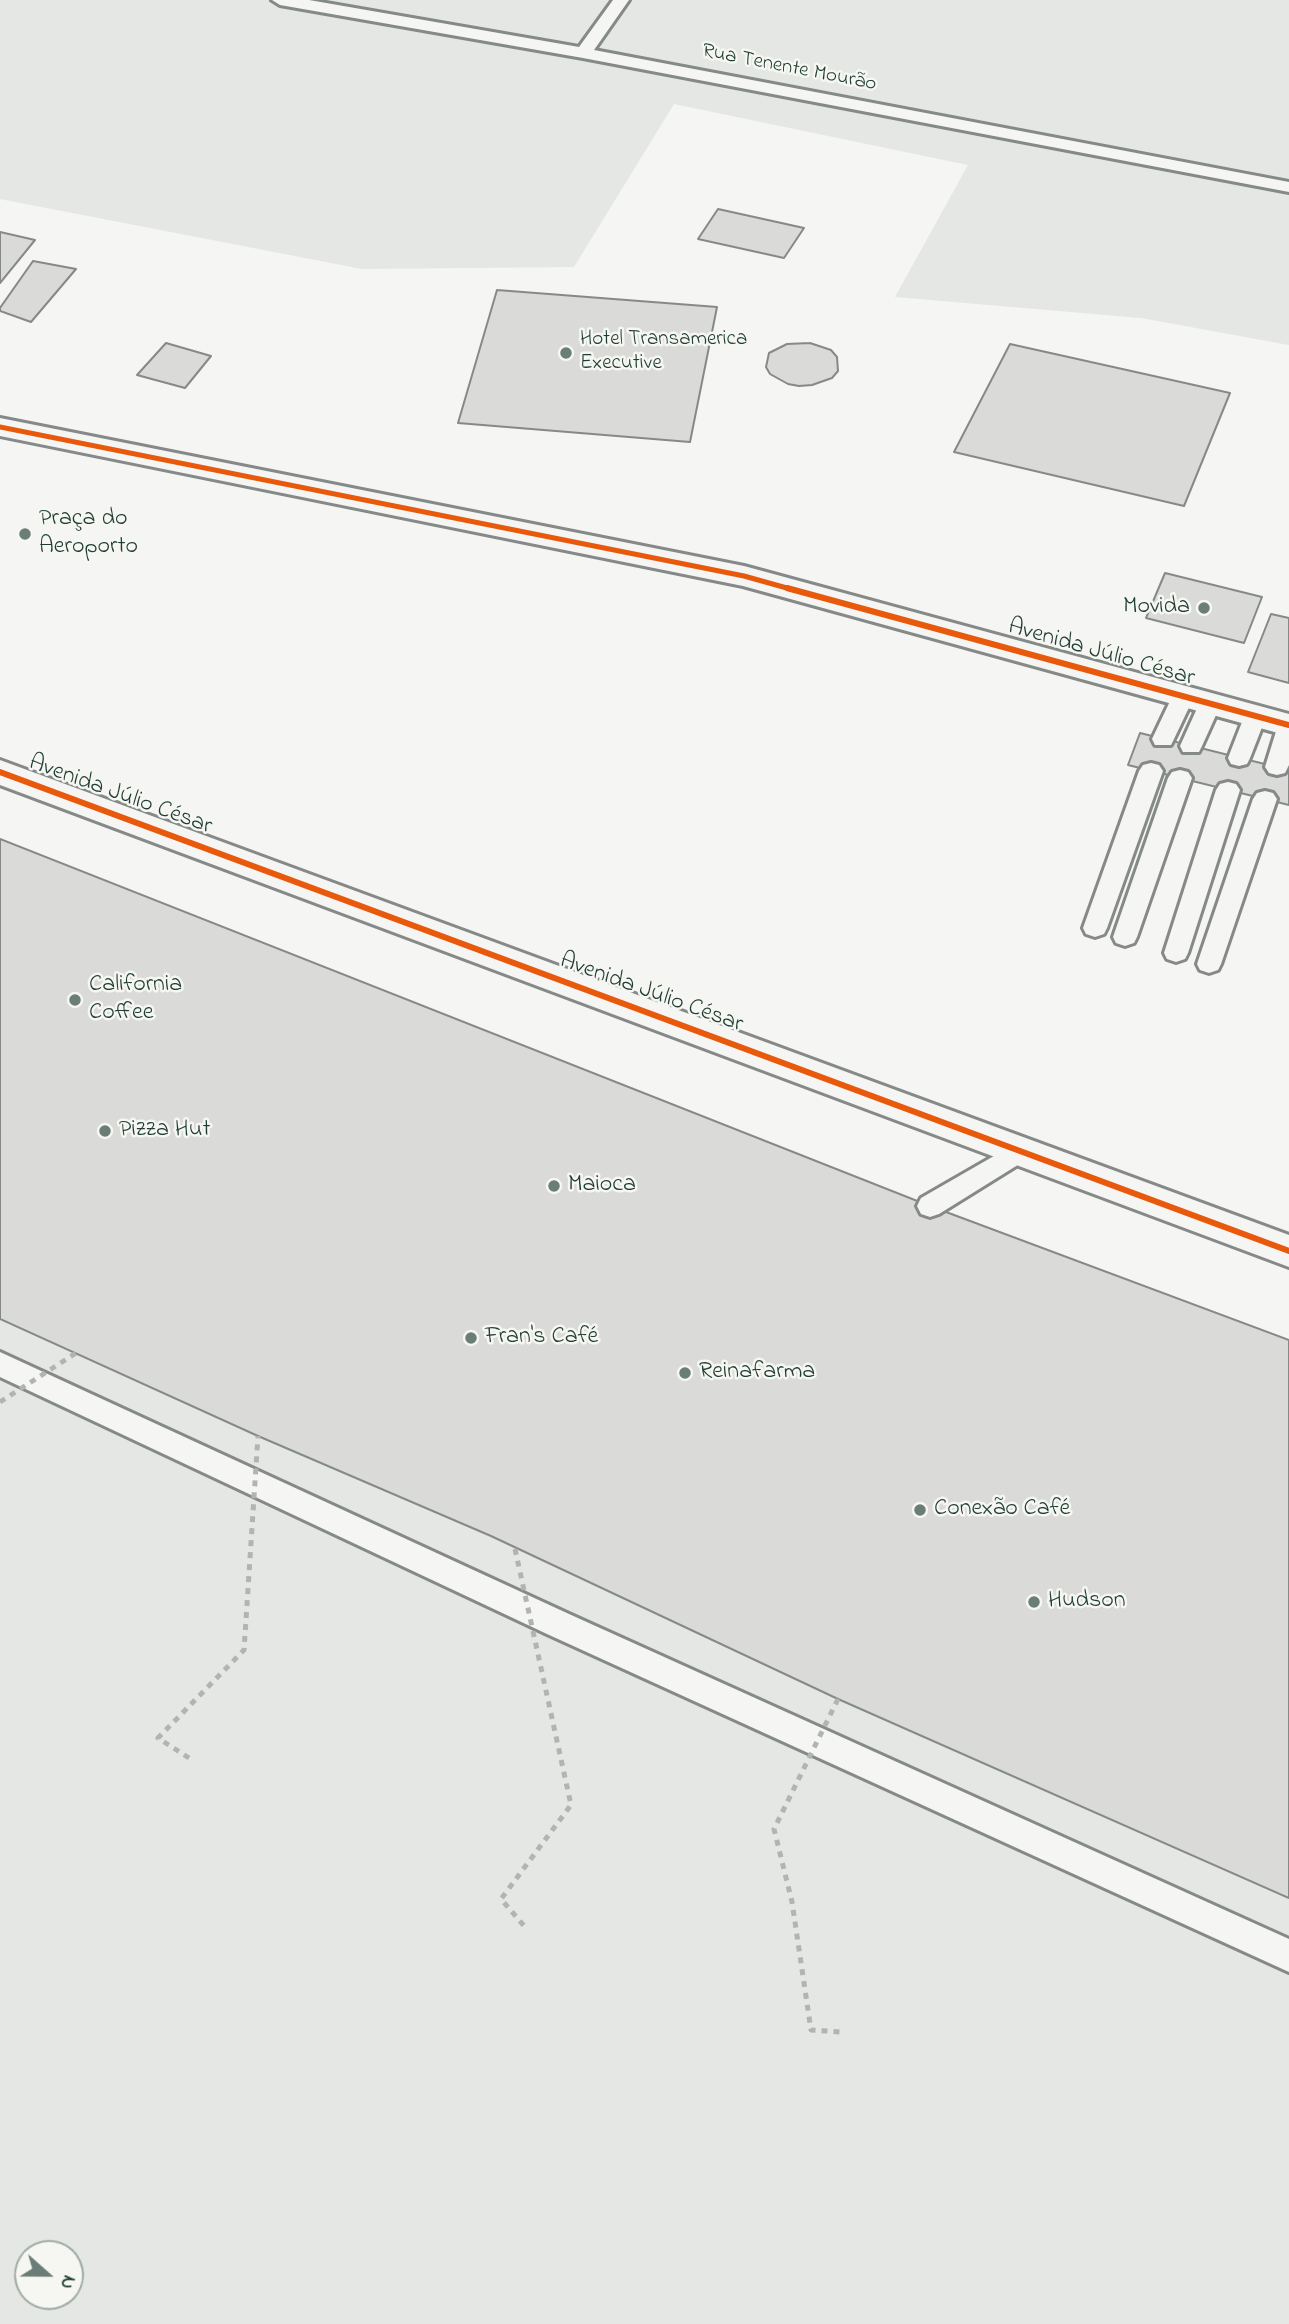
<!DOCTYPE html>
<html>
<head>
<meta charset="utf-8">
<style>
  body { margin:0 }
  #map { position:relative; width:1289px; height:2324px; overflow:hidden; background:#f5f5f3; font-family:"Indie Flower",sans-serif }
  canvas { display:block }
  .north { position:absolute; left:14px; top:2240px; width:70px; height:70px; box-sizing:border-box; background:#f6f6f2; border:2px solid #a0aca6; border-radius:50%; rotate:111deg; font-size:19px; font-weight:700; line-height:28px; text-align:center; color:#1f3d34 }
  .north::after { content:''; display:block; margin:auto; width:24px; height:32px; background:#6a7d77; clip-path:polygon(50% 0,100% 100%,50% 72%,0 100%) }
</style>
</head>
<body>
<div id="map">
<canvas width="1289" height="2324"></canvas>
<div class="north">N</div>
</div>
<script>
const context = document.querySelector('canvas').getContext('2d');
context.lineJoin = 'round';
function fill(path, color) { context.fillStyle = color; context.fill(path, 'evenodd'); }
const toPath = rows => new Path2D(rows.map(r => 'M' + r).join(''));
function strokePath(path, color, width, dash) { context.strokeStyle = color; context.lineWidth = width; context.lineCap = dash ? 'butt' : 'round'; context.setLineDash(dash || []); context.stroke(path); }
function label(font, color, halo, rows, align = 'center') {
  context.font = font + ' "Indie Flower",sans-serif'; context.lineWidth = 5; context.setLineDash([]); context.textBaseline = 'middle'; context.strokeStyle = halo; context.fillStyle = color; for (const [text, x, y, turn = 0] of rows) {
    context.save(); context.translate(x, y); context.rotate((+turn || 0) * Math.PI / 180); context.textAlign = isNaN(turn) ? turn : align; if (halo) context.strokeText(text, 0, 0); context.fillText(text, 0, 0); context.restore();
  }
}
fill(toPath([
  [0,839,930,1206,1289,1340,1289,2324,0,2324],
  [28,2254,70,2254,70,2296,28,2296]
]), '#e5e7e4');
fill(toPath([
  [0,0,1289,0,1289,345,1141,318,895,297,968,165,674,104,574,267,362,269,0,199]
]), '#e4e7e3');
const building = toPath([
  [718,209,804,228,784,258,698,239,718,209],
  [0,232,35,240,0,283,0,232],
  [33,261,76,269,31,322,0,311,0,308,33,261],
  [497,290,717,307,690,442,458,423,497,290],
  [166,343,211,356,185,388,137,375,166,343],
  [810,343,831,350,837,357,838,371,832,378,812,385,799,386,788,384,770,374,766,367,769,353,787,344,810,343],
  [1010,344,1230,393,1184,506,954,452,1010,344],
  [1165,573,1262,597,1244,643,1146,618,1165,573],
  [1271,614,1289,618,1289,683,1248,672,1271,614],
  [1140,733,1289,770,1289,805,1128,765,1140,733],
  [0,839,930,1206,1289,1340,1289,1898,838,1699,491,1536,258,1436,0,1319,0,839]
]);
fill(building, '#dadbd9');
strokePath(building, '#858a88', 2);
const service = toPath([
  [272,0,309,0,579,47,613,0,629,0,594,50,1289,182,1289,192,583,58,280,5,272,0],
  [1183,689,1191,692,1194,697,1174,739,1171,745,1155,745,1152,739,1172,697,1175,692,1183,689],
  [1210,696,1218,699,1221,704,1202,746,1199,752,1183,752,1180,746,1199,704,1202,699,1210,696],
  [1255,709,1263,712,1266,717,1250,758,1247,764,1239,766,1231,764,1228,758,1244,717,1247,712,1255,709],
  [1289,717,1289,765,1285,773,1277,775,1269,773,1265,767,1278,725,1281,720,1289,717],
  [1151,763,1159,765,1163,771,1107,928,1104,934,1095,937,1086,934,1083,928,1139,771,1143,765,1151,763],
  [1180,770,1188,772,1192,778,1137,937,1134,943,1125,946,1116,943,1113,937,1168,778,1172,772,1180,770],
  [1228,782,1236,784,1240,790,1188,953,1185,959,1176,962,1167,959,1164,953,1216,790,1220,784,1228,782],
  [1265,791,1273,793,1277,799,1221,964,1218,970,1209,973,1200,970,1197,964,1253,799,1257,793,1265,791],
  [1020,1141,1029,1144,1033,1151,1029,1158,939,1214,930,1217,921,1214,917,1206,921,1198,1020,1141],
  [0,1352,569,1614,1289,1939,1289,1972,547,1634,0,1377,0,1352]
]);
const tertiary = toPath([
  [0,418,744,566,1289,714,1289,736,743,586,0,436,0,418],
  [0,760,1289,1235,1289,1267,0,785,0,760]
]);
strokePath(service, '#858a88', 6);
strokePath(tertiary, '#858a88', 6);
fill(service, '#f5f5f3');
fill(tertiary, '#f5f5f3');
strokePath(toPath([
  [0,1402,76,1353],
  [515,1549,571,1805,501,1899,525,1927],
  [838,1699,774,1829,792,1902,811,2030,841,2032],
  [189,1758,158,1738,244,1650,258,1436]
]), '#b0b4b2', 5, [6, 6]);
strokePath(toPath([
  [0,427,744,576,794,590]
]), '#e8590c', 5);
strokePath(toPath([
  [787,588,1289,725],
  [0,772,1289,1251]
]), '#e8590c', 6);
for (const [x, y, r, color] of [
  [566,353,7,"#6a7d77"],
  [25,534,7,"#6a7d77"],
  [1204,608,7,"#6a7d77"],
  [75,1000,7,"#6a7d77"],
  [105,1131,7,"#6a7d77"],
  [554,1186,7,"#6a7d77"],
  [471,1338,7,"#6a7d77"],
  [685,1373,7,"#6a7d77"],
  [920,1510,7,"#6a7d77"],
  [1034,1602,7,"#6a7d77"]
]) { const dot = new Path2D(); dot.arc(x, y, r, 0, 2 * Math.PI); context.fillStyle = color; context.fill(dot); strokePath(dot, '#f6f6f2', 2.5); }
label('21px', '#1f3d34', '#f6f6f2', [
  ["Rua Tenente Mourão",789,69,11]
]);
label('21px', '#1f3d34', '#f6f6f2', [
  ["Hotel Transamerica",580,341],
  ["Executive",580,365]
], 'left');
label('24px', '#1f3d34', '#f6f6f2', [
  ["Praça do",39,520],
  ["Aeroporto",39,548],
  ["Movida",1190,608,"right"],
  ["California",89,986],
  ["Coffee",89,1014],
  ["Pizza Hut",119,1131],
  ["Maioca",568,1186],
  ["Fran's Café",485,1338],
  ["Reinafarma",699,1373],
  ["Conexão Café",934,1510],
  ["Hudson",1048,1602]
], 'left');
label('24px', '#1f3d34', '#f6f6f2', [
  ["Avenida Júlio César",1101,654,16],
  ["Avenida Júlio César",120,796,20],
  ["Avenida Júlio César",651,994,20]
]);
</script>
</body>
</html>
